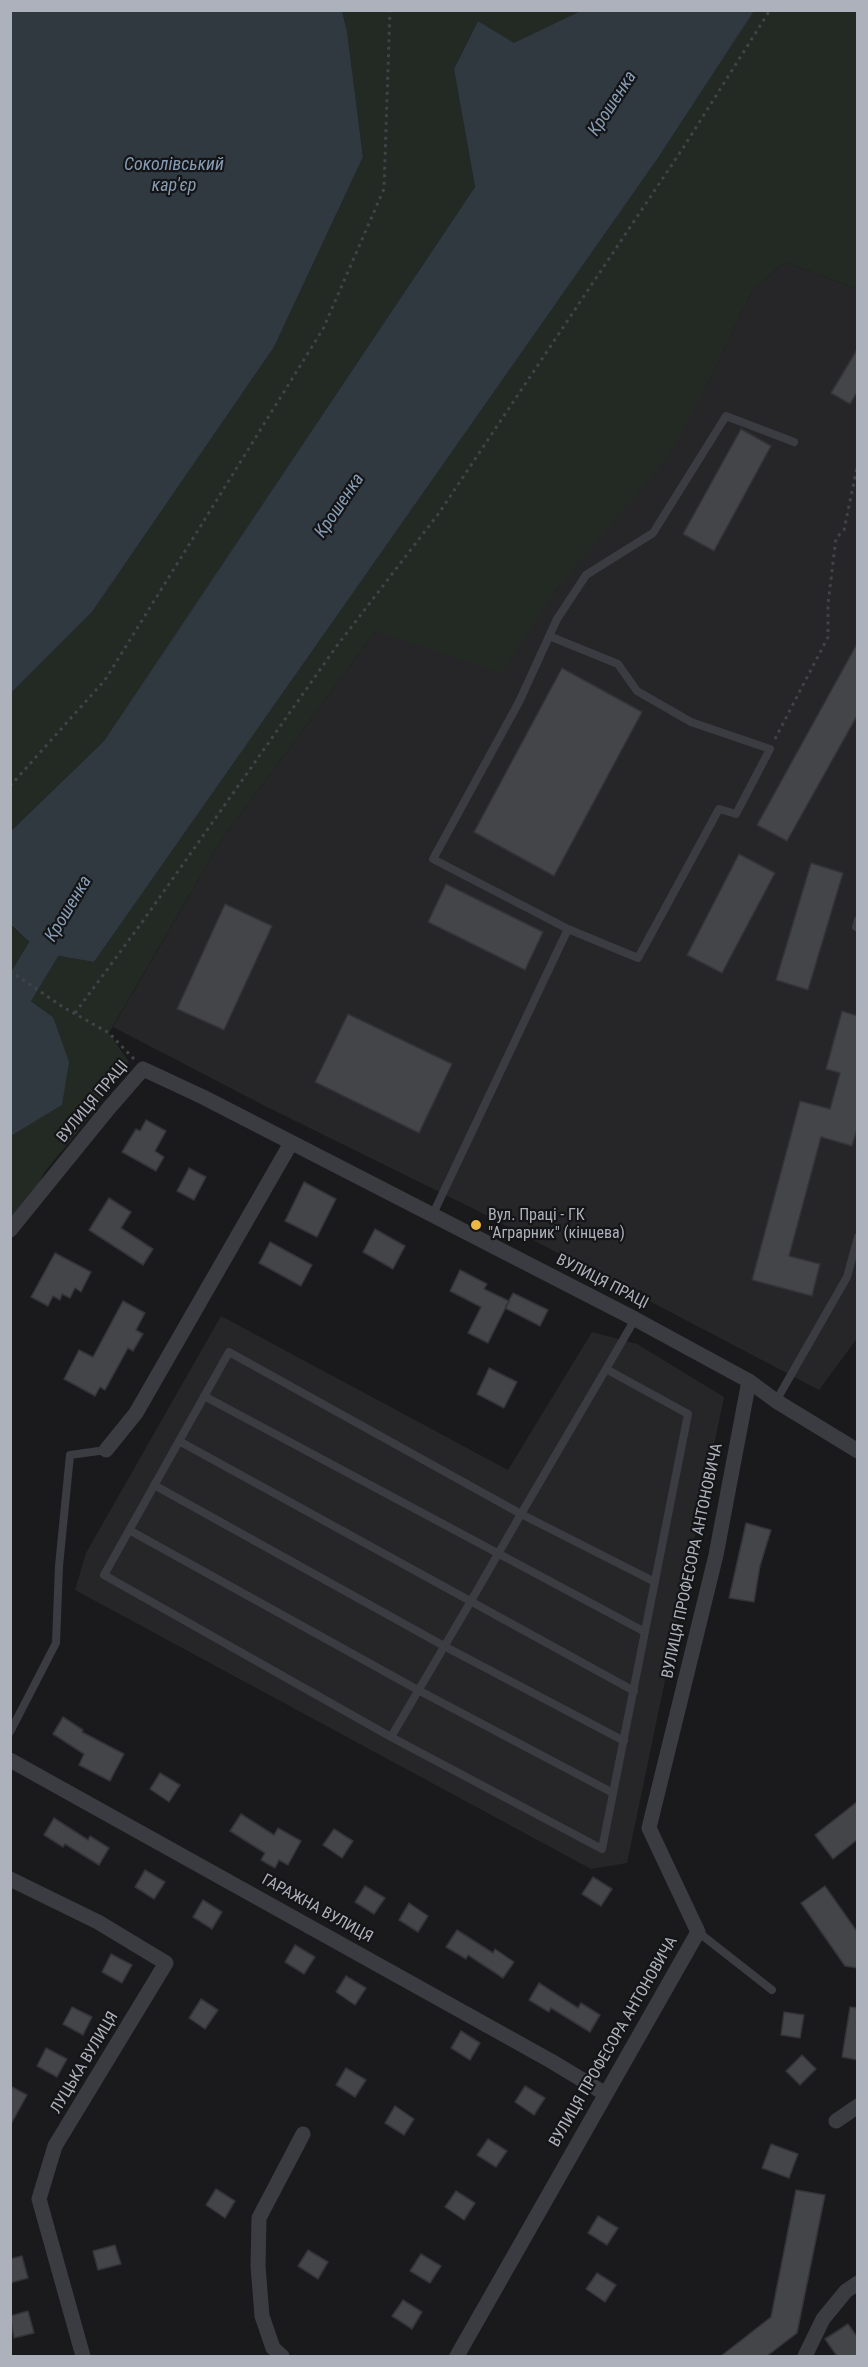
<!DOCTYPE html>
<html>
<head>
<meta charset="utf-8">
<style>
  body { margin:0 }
  #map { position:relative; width:868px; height:2367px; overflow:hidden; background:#1a1a1c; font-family:"Roboto Condensed",sans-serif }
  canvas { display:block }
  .frame { position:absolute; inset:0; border:12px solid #adb1bb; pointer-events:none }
</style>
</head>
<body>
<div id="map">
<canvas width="868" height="2367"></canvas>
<div class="frame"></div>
</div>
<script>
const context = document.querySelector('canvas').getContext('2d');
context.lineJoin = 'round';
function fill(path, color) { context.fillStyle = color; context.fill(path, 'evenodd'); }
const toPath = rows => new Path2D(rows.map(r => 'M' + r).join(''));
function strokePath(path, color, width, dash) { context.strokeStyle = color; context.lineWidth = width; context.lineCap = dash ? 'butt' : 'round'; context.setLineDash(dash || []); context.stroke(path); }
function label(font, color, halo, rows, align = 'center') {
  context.font = font + ' "Roboto Condensed",sans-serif'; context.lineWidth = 4.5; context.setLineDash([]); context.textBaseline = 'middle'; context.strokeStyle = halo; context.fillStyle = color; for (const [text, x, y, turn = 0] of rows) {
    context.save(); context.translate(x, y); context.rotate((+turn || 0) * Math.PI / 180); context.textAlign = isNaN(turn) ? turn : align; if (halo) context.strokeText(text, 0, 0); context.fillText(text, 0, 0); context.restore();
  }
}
fill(toPath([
  [785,262,857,289,858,1337,819,1390,472,1208,265,1106,113,1027,222,839,376,631,555,591,706,387,753,290],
  [221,1316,508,1470,592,1332,637,1344,724,1397,627,1863,591,1869,75,1590,86,1553]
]), '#262629');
fill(toPath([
  [342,11,583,11,514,44,478,21,454,69,475,187,104,741,11,831,11,693,92,612,274,347,363,157,347,31],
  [754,11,857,11,857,289,785,262,753,290,706,387,668,457,555,591,502,673,376,631,222,839,109,1033,129,1062,106,1079,99,1105,44,1173,37,1188,11,1220,11,1136,62,1105,53,1017,11,986,10,925,41,953,94,962,658,158]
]), '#222a23');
fill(toPath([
  [11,10,342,11,347,31,363,157,274,347,92,612,11,693],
  [583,10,754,11,658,158,94,962,41,953,11,925,11,831,104,741,475,187,454,69,478,21,514,43],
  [10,986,53,1017,69,1062,62,1105,11,1136]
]), '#303940');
strokePath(toPath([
  [10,1005,63,917]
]), '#303940', 32);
const building = toPath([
  [858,348,858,391,850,404,831,393,858,348],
  [741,429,771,446,714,551,683,534,741,429],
  [858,642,858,714,787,841,757,825,858,642],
  [562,668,642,712,554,876,474,832,562,668],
  [739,854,775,873,722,973,687,955,739,854],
  [811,863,843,873,808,990,776,980,811,863],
  [446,884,543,932,525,970,428,922,446,884],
  [225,904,272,926,224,1030,177,1009,225,904],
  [842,1011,858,1016,858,1126,852,1146,821,1137,789,1256,820,1264,812,1296,752,1280,800,1101,830,1109,840,1073,826,1069,842,1011],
  [348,1014,452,1064,419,1133,315,1082,348,1014],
  [146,1120,166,1131,155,1151,164,1157,156,1171,122,1152,136,1129,140,1131,146,1120],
  [189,1168,206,1177,194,1200,177,1191,189,1168],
  [304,1182,336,1199,317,1237,285,1221,304,1182],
  [109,1198,131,1212,121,1228,153,1249,143,1265,89,1230,109,1198],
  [375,1229,405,1246,393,1269,363,1252,375,1229],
  [270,1242,312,1265,301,1286,259,1263,270,1242],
  [55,1253,91,1272,81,1292,75,1288,70,1298,62,1294,60,1300,53,1296,48,1306,31,1297,55,1253],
  [460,1270,487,1284,484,1289,509,1301,488,1343,468,1333,481,1307,450,1291,460,1270],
  [513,1293,548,1310,540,1326,505,1308,513,1293],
  [123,1301,145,1313,136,1330,143,1334,133,1351,128,1348,105,1390,100,1387,95,1396,64,1379,79,1350,93,1357,123,1301],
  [489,1368,517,1382,504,1408,477,1394,489,1368],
  [746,1523,771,1530,760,1566,754,1602,729,1598,746,1523],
  [63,1717,83,1730,82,1732,124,1754,110,1781,79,1765,84,1754,53,1734,63,1717],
  [160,1773,180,1785,169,1802,150,1789,160,1773],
  [858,1801,858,1839,833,1859,815,1835,858,1801],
  [241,1814,274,1835,278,1828,301,1841,288,1865,279,1860,275,1868,261,1860,265,1853,230,1831,241,1814],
  [54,1818,88,1840,90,1836,109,1848,99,1865,65,1844,63,1847,44,1835,54,1818],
  [334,1829,353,1841,342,1858,323,1845,334,1829],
  [145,1870,165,1882,154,1899,135,1887,145,1870],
  [593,1877,612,1889,601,1906,582,1894,593,1877],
  [365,1886,385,1898,374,1914,355,1902,365,1886],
  [825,1886,858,1933,858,1968,845,1966,801,1903,825,1886],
  [203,1900,222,1912,212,1929,193,1917,203,1900],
  [409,1903,428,1916,418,1932,399,1920,409,1903],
  [457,1930,493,1953,495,1949,514,1962,503,1978,468,1955,466,1959,446,1947,457,1930],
  [295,1945,315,1957,304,1974,285,1962,295,1945],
  [111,1954,132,1965,122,1983,102,1972,111,1954],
  [346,1976,366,1988,355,2005,336,1992,346,1976],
  [539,1983,578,2008,581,2003,600,2015,590,2032,551,2008,549,2012,529,2000,539,1983],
  [201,1999,218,2010,205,2029,189,2018,201,1999],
  [72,2007,92,2017,83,2035,63,2024,72,2007],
  [850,2007,858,2008,858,2060,842,2057,850,2007],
  [784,2012,804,2015,800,2038,781,2035,784,2012],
  [461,2031,480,2043,470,2060,451,2048,461,2031],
  [46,2048,67,2059,57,2077,37,2066,46,2048],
  [802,2055,816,2069,800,2085,786,2071,802,2055],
  [346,2068,366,2080,355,2097,336,2085,346,2068],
  [10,2086,27,2095,10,2126,10,2086],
  [525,2086,545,2098,534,2115,515,2102,525,2086],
  [395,2106,414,2119,404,2135,385,2123,395,2106],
  [488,2139,507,2151,496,2167,477,2155,488,2139],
  [771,2144,798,2154,789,2178,762,2168,771,2144],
  [216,2189,235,2201,225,2218,206,2205,216,2189],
  [796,2190,825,2195,797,2333,767,2356,721,2356,771,2317,796,2190],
  [456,2191,475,2203,464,2220,445,2207,456,2191],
  [598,2216,618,2228,607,2245,588,2233,598,2216],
  [115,2245,121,2264,98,2270,93,2251,115,2245],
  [308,2250,328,2262,318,2279,298,2266,308,2250],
  [421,2254,441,2266,430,2283,410,2271,421,2254],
  [22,2256,28,2278,10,2283,10,2259,22,2256],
  [597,2273,616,2285,605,2302,586,2289,597,2273],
  [403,2300,422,2312,412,2329,392,2316,403,2300],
  [28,2311,34,2333,14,2338,10,2316,28,2311],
  [848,2324,858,2338,858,2356,837,2356,825,2339,848,2324]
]);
fill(building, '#444549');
strokePath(building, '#343438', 1.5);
strokePath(toPath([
  [775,739,828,637,828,604,836,538,844,530,858,463],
  [10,786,105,680,323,329,384,189,390,10],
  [10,971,63,1007,109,1033,134,1059],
  [75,1013,143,921,336,647,439,513,685,145,770,10]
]), '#414348', 3, [3, 4.5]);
strokePath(toPath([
  [549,636,618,664,637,691,691,722,770,749,736,814,719,809,638,958,568,929],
  [858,920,856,927,858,928],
  [432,1216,568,929,433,859,519,702,557,619,586,575,653,533,726,416,794,442],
  [606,1369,688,1414,602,1849,391,1737,471,1601,498,1554,521,1514,606,1369,635,1319],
  [204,1396,645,1632],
  [776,1401,847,1277,858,1237],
  [179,1441,634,1691],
  [154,1485,444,1646,624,1741],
  [129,1530,418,1690,613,1793],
  [10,1732,56,1643,59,1566,70,1455,106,1450],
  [391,1737,104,1575,229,1352,521,1514,655,1582],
  [698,1932,772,1990]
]), '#3b3c41', 8);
strokePath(toPath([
  [10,1230,109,1108,143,1069,203,1097,635,1319,749,1381,776,1401,858,1451],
  [106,1450,136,1413,291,1143],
  [10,1760,551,2061,604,2093],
  [10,1879,98,1922,166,1963,55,2146,39,2199,83,2356],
  [836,2121,858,2106],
  [282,2356,273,2348,262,2316,258,2266,259,2218,303,2134],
  [457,2356,698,1932,649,1828,716,1555,749,1381],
  [805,2356,823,2319,846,2291,858,2283]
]), '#3b3c41', 15);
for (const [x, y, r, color] of [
  [476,1225,6,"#edb841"]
]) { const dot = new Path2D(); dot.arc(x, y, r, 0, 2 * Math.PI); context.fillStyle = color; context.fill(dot); strokePath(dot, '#151517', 2); }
label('16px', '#adb1bb', '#151517', [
  ["ВУЛИЦЯ ПРАЦІ",93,1102,-50],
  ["ВУЛИЦЯ ПРАЦІ",602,1282,27],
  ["ВУЛИЦЯ ПРОФЕСОРА АНТОНОВИЧА",693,1561,-78],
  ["ГАРАЖНА ВУЛИЦЯ",317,1909,29],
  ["ВУЛИЦЯ ПРОФЕСОРА АНТОНОВИЧА",614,2042,-60],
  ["ЛУЦЬКА ВУЛИЦЯ",85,2063,-59]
]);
label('16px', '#adb1bb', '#151517', [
  ["Вул. Праці - ГК",488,1216],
  ["\"Аграрник\" (кінцева)",488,1234]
], 'left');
label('italic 18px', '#869db5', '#151517', [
  ["Крошенка",613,104,-57],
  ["Соколівський",174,165],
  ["кар'єр",174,186],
  ["Крошенка",340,506,-56],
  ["Крошенка",69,909,-59]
]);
</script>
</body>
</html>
